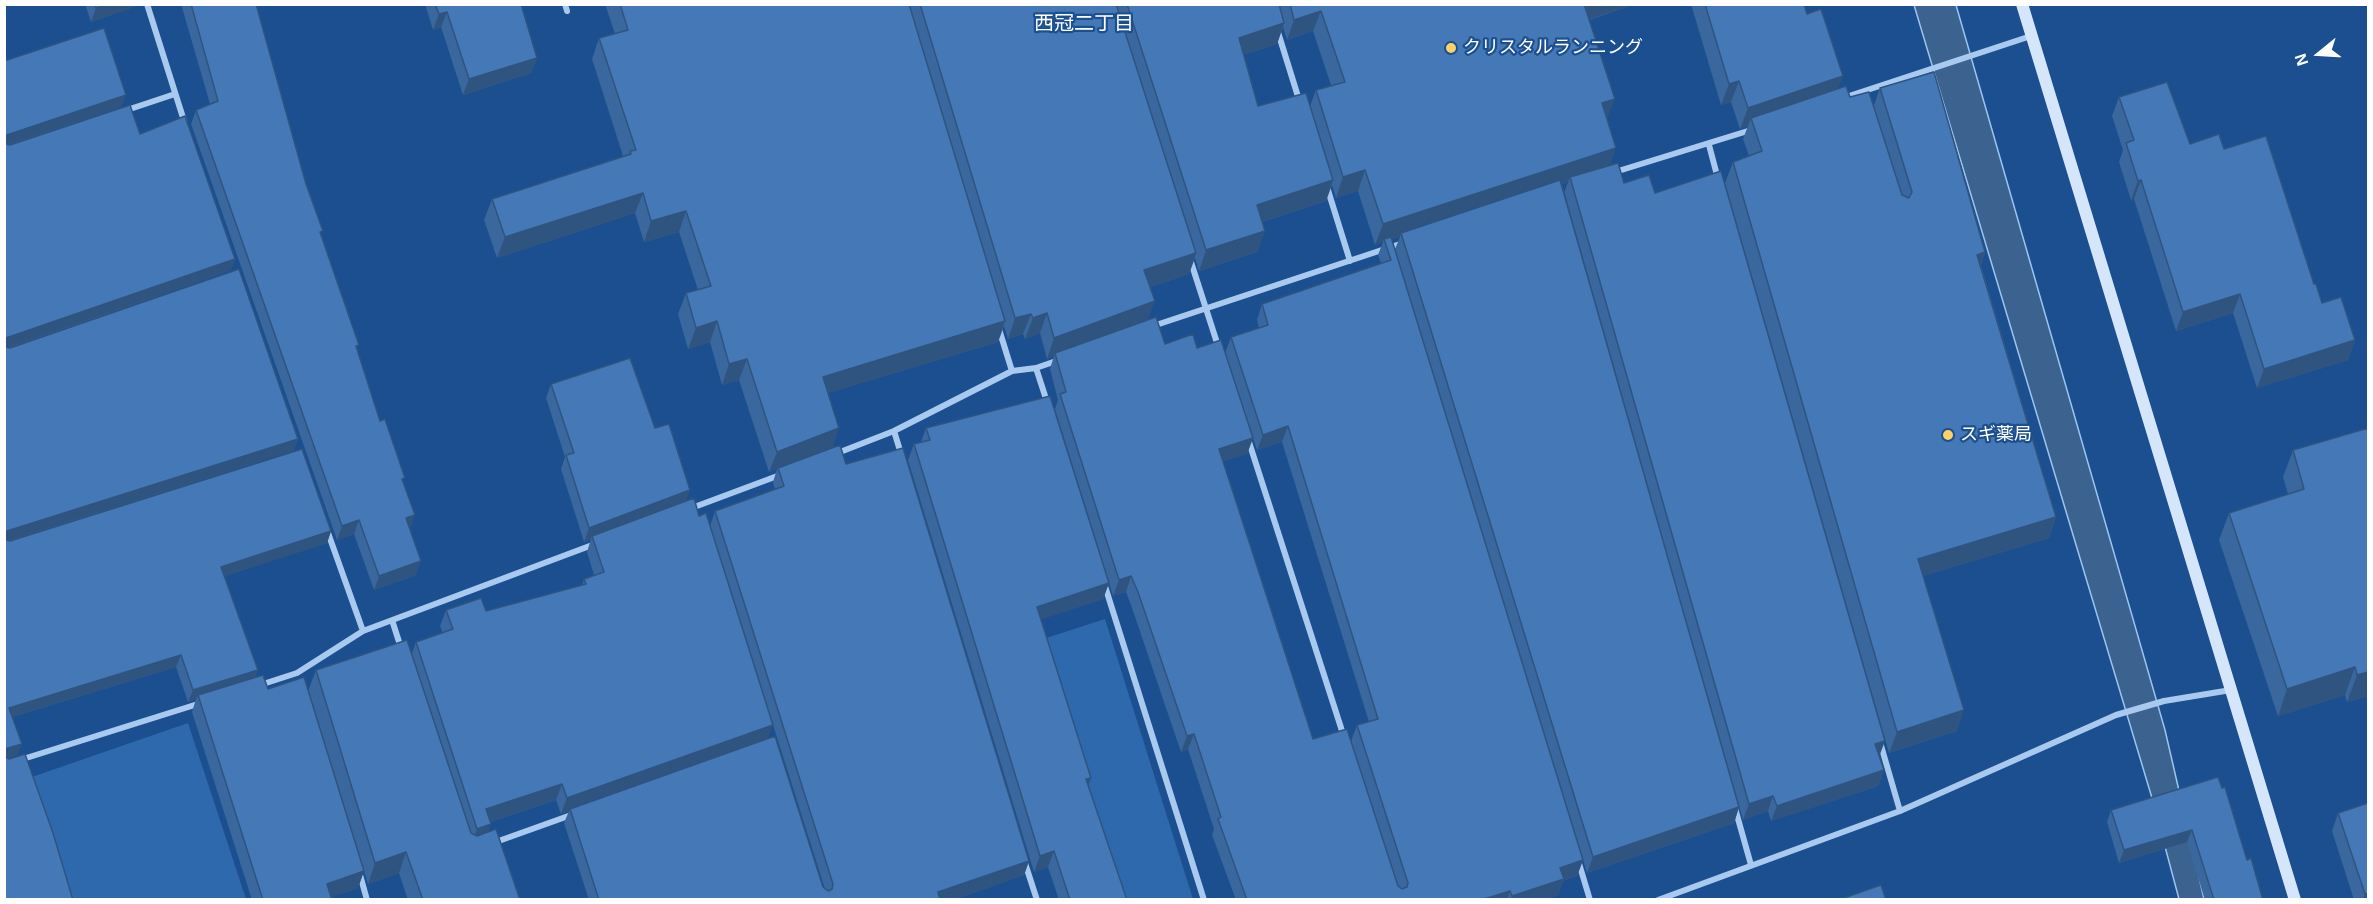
<!DOCTYPE html>
<html>
<head>
<meta charset="utf-8">
<style>
  body { margin:0 }
  #map { position:relative; width:2373px; height:904px; overflow:hidden; background:#1b4f8f; font-family:Arial,sans-serif }
  canvas { display:block }
  .frame { position:absolute; inset:0; border:6px solid #fff; pointer-events:none }
  .north { position:absolute; left:2289px; top:24px; width:60px; height:60px; -webkit-text-stroke:4px #1b4f8f; paint-order:stroke; rotate:252deg; font-size:16px; font-weight:700; line-height:24px; text-align:center; color:#fff }
  .north::after { content:''; display:block; margin:auto; width:21px; height:27px; background:#fff; clip-path:polygon(50% 0,100% 100%,50% 72%,0 100%) }
</style>
</head>
<body>
<div id="map">
<canvas width="2373" height="904"></canvas>
<div class="frame"></div>
<div class="north">N</div>
</div>
<script>
const context = document.querySelector('canvas').getContext('2d');
context.lineJoin = 'round';
function fill(path, color) { context.fillStyle = color; context.fill(path, 'evenodd'); }
const toPath = rows => new Path2D(rows.map(r => 'M' + r).join(''));
function strokePath(path, color, width, dash) { context.strokeStyle = color; context.lineWidth = width; context.lineCap = dash ? 'butt' : 'round'; context.setLineDash(dash || []); context.stroke(path); }
function label(font, color, halo, rows, align = 'center') {
  context.font = font + ' Arial,"Noto Sans JP",sans-serif'; context.lineWidth = 4.5; context.setLineDash([]); context.textBaseline = 'middle'; context.strokeStyle = halo; context.fillStyle = color; for (const [text, x, y, turn = 0] of rows) {
    context.save(); context.translate(x, y); context.rotate((+turn || 0) * Math.PI / 180); context.textAlign = isNaN(turn) ? turn : align; if (halo) context.strokeText(text, 0, 0); context.fillText(text, 0, 0); context.restore();
  }
}
fill(toPath([
  [1105,619,1193,899,1117,899,1040,640],
  [188,723,246,899,67,899,29,778]
]), '#2e69ad');
const water = toPath([
  [1914,5,1956,5,2165,730,2204,899,2179,899,2152,798,1914,5]
]);
fill(water, '#3c6290');
strokePath(water, '#9cc4f0', 1.5);
strokePath(toPath([
  [147,4,185,124],
  [565,4,567,11],
  [1277,29,1300,103],
  [1843,98,2031,36],
  [124,111,175,94],
  [1709,145,1718,179],
  [1615,172,1751,130],
  [1327,187,1350,261],
  [1190,259,1219,349],
  [998,326,1012,371],
  [1153,326,1403,243],
  [1036,368,1048,405],
  [894,431,902,457],
  [1248,439,1344,737],
  [835,454,894,431,1012,371,1036,368,1059,360],
  [689,509,780,475],
  [327,530,363,631],
  [1104,583,1204,900],
  [392,620,401,648],
  [260,685,297,673,363,631,595,544],
  [1880,742,1900,811],
  [4,765,201,703],
  [1735,808,1751,865],
  [493,843,574,814],
  [1024,860,1037,900],
  [1578,860,1590,900],
  [359,871,367,900],
  [1658,900,1900,811,2116,715,2164,701,2231,690]
]), '#a9c9ee', 6);
strokePath(toPath([
  [2022,4,2295,900]
]), '#d6e6fa', 12);
fill(toPath([
  [85,4,142,4,91,22],
  [181,4,256,4,306,184,321,236,380,421,403,483,416,575,374,590,354,534,337,540,191,124,196,110,210,104],
  [425,4,521,4,537,58,531,73,463,95,441,27,433,30],
  [605,4,1635,4,1589,20,1607,119,1610,165,1624,183,1655,193,1879,756,1884,770,1878,786,1771,821,1768,811,1743,820,1564,193,1568,182,1562,184,1739,807,1734,823,1587,873,1395,249,1400,237,1392,239,1583,860,1577,876,1563,881,1558,895,1543,900,1236,900,1212,835,1214,829,1188,749,1181,752,1132,608,1126,592,1113,596,1055,409,1058,400,1050,369,1054,356,1047,359,1040,333,1025,339,1023,334,1008,339,1004,326,998,342,828,393,832,448,846,464,1029,861,1024,875,953,900,589,900,564,823,569,811,561,814,556,800,490,822,488,832,520,900,408,900,399,873,368,884,364,871,358,888,331,897,332,900,252,900,192,712,196,699,188,702,176,667,12,717,17,755,9,758,4,900,4,61,122,106,9,145,140,134,235,259,231,270,9,348,298,439,294,450,9,541,331,531,327,543,224,576,258,670,255,677,268,689,308,691,316,670,412,653,416,642,443,633,440,626,446,610,486,611,582,585,584,579,594,575,587,552,591,539,584,542,561,469,565,457,546,398,551,384,655,428,686,501,767,739,823,887,825,889,710,526,715,511,775,490,773,482,777,469,769,472,739,380,722,385,710,342,688,349,678,314,686,293,698,290,679,232,644,242,635,213,497,258,484,220,492,199,623,156,592,59,599,38,615,34],
  [1283,27,1287,40,1313,31,1331,85,1316,90,1310,106,1258,106,1243,55,1277,44],
  [1332,185,1336,198,1358,191,1375,245,1383,242,1378,255,1381,263,1262,304,1257,320,1259,328,1231,337,1225,353,1257,450,1282,442,1369,722,1357,725,1351,741,1313,739,1223,461,1247,454,1253,438,1197,348,1165,344,1148,319,1150,287,1189,274,1195,258,1199,271,1257,252,1265,231,1262,222,1326,201],
  [1691,4,1804,4,1807,14,1838,88,1850,97,1874,105,1880,88,1985,252,1981,265,2056,517,2049,538,1923,576,1957,731,1889,753,1725,183,1733,162,1749,156,1743,139,1748,126,1740,129,1731,102,1721,105],
  [2119,97,2190,144,2224,149,2314,284,2322,303,2355,340,2348,360,2257,388,2233,313,2176,331,2134,199,2131,200,2119,162,2123,150,2112,116],
  [926,428,1109,583,1103,599,1041,619,1091,778,1088,786,1127,900,1059,900,1048,867,1034,872,908,460,914,444,921,442],
  [2293,450,2368,696,2347,702,2345,695,2278,716,2219,540,2229,513,2288,494,2283,477],
  [2218,777,2247,860,2263,900,2205,900,2187,842,2119,863,2107,822,2111,810],
  [2338,813,2368,900,2354,900,2332,831]
]), '#3a679d');
fill(toPath([
  [106,4,142,4,91,22,96,8],
  [1583,4,1635,4,1575,24],
  [1321,11,1313,31,1287,40,1294,20],
  [447,12,441,27,433,30,439,14],
  [1284,23,1277,44,1231,59,1239,38],
  [537,58,531,73,463,95,469,79],
  [1843,76,1835,97,1751,118,1748,126,1740,129,1748,108],
  [1739,81,1731,102,1721,105,1729,84],
  [126,95,122,106,4,146,4,140,7,135],
  [1615,99,1607,119,1602,103],
  [1616,148,1609,169,1570,177,1568,182,1402,236,1401,233,1400,237,1385,241,1384,239,1383,242,1375,245,1383,224],
  [1365,170,1358,191,1336,198,1343,177],
  [1333,180,1326,201,1249,226,1257,205],
  [2141,180,2134,199,2131,200,2138,181],
  [643,193,635,213,497,258,505,237],
  [686,211,679,232,644,242,651,221],
  [1265,231,1257,252,1199,271,1206,250],
  [1985,252,1978,273,1977,255],
  [1196,253,1189,274,1137,291,1144,270],
  [235,259,231,270,4,349,4,343,6,338],
  [2240,294,2233,313,2176,331,2183,312],
  [1155,301,1147,322,1055,353,1054,356,1047,359,1054,338],
  [1047,313,1040,333,1025,339,1033,318],
  [1031,314,1023,334,1008,339,1015,318],
  [717,321,710,342,688,349,696,328],
  [1005,321,998,342,815,397,823,377],
  [2355,340,2348,360,2257,388,2264,369],
  [747,359,739,380,722,385,729,364],
  [1288,426,1282,442,1257,450,1263,435],
  [839,428,832,449,769,472,777,452],
  [1253,438,1247,454,1213,465,1219,449],
  [298,439,294,450,4,542,4,536,7,531],
  [690,490,685,504,592,536,591,539,584,542,589,528],
  [415,515,410,529,406,518],
  [2056,517,2049,538,1910,580,1918,559],
  [359,520,354,534,337,540,342,526],
  [331,531,327,543,217,579,221,567],
  [421,561,416,575,374,590,379,576],
  [1131,576,1126,592,1113,596,1119,580],
  [1109,583,1103,599,1031,623,1037,607],
  [181,655,176,667,5,719,9,708],
  [2355,667,2345,695,2278,716,2287,689],
  [258,670,253,681,198,695,196,699,188,702,193,690],
  [2368,672,2368,696,2347,702,2357,675],
  [1964,710,1957,731,1889,753,1897,732],
  [773,725,767,741,561,814,567,798],
  [1194,734,1188,749,1181,752,1187,736],
  [1885,741,1879,757,1875,744],
  [22,744,17,755,4,760,5,749],
  [1884,770,1878,786,1771,821,1777,806],
  [1091,778,1085,793,1086,779],
  [562,784,556,800,480,825,486,809],
  [1773,796,1768,811,1743,820,1749,804],
  [1739,807,1734,823,1587,873,1593,857],
  [491,824,485,840,471,845,477,829],
  [2192,830,2187,842,2119,863,2124,850],
  [1054,851,1048,867,1034,872,1040,856],
  [406,852,399,873,368,884,375,863],
  [1583,860,1577,876,1563,881,1558,895,1543,900,1510,900,1512,896,1560,868],
  [1029,861,1024,875,953,900,935,900,938,892],
  [364,871,358,888,324,900,327,884],
  [1510,891,1507,900,1481,900],
  [2368,893,2368,900,2363,900,2365,894]
]), '#305480');
const building = toPath([
  [95,4,106,4,96,8,95,4],
  [191,4,256,4,306,184,323,231,320,232,359,345,356,346,380,421,385,419,405,478,402,479,415,515,406,518,421,561,379,576,359,520,342,526,196,110,218,101,191,4],
  [435,4,521,4,537,58,469,79,447,12,439,14,435,4],
  [620,4,909,4,1005,321,823,377,839,428,777,452,747,359,729,364,717,321,696,328,686,293,711,286,686,211,651,221,643,193,505,237,492,199,631,154,630,151,636,150,599,38,628,30,620,4],
  [920,4,1116,4,1196,253,1144,270,1155,301,1054,338,1047,313,1033,318,1031,314,1015,318,920,4],
  [1127,4,1279,4,1284,23,1239,38,1258,106,1306,93,1333,180,1257,205,1265,231,1206,250,1127,4],
  [1290,4,1584,4,1615,99,1602,103,1616,148,1383,224,1365,170,1343,177,1316,90,1345,82,1321,11,1294,20,1290,4],
  [1705,4,1804,4,1807,14,1821,9,1843,76,1748,108,1739,81,1729,84,1705,4],
  [104,28,126,95,7,135,4,140,4,61,104,28],
  [1934,72,1985,252,1977,255,2056,517,1918,559,1964,710,1897,732,1733,162,1762,151,1751,118,1846,86,1850,97,1869,92,1902,195,1909,198,1912,192,1880,88,1934,72],
  [2167,82,2190,144,2219,134,2224,149,2266,136,2314,284,2316,284,2322,303,2341,297,2355,340,2264,369,2240,294,2183,312,2141,180,2138,181,2126,143,2134,140,2119,97,2167,82],
  [130,105,140,134,185,116,235,259,6,338,4,343,4,143,10,145,130,105],
  [1618,163,1624,183,1649,175,1655,193,1721,171,1885,741,1875,744,1884,770,1777,806,1773,796,1749,804,1570,177,1618,163],
  [1560,180,1739,807,1593,857,1401,233,1560,180],
  [1391,237,1583,860,1560,868,1564,879,1512,896,1510,891,1481,900,1247,900,1218,819,1221,817,1194,734,1187,736,1138,592,1131,576,1119,580,1060,394,1066,392,1055,353,1156,317,1165,344,1193,334,1197,348,1221,340,1253,438,1219,449,1313,739,1347,729,1398,886,1402,889,1407,887,1408,883,1357,725,1378,719,1288,426,1263,435,1231,337,1268,325,1262,304,1391,260,1384,239,1391,237],
  [239,269,298,439,7,531,4,536,4,346,10,348,239,269],
  [630,358,655,428,669,424,690,490,589,528,566,455,574,453,551,384,630,358],
  [1050,396,1109,583,1037,607,1091,778,1086,779,1127,900,1070,900,1054,851,1040,856,914,444,930,440,926,428,1050,396],
  [2368,428,2368,672,2357,675,2355,667,2287,689,2229,513,2304,489,2293,450,2368,428],
  [840,445,846,464,903,448,1029,861,938,892,940,900,599,900,570,809,775,736,823,887,828,891,832,889,833,884,715,511,784,486,778,468,840,445],
  [302,449,331,531,221,567,258,670,193,690,181,655,9,708,22,744,5,749,4,751,4,539,10,541,302,449],
  [694,498,699,516,706,513,773,725,567,798,562,784,486,809,491,824,477,829,416,642,453,629,446,610,481,598,486,611,586,584,584,579,604,572,592,536,694,498],
  [407,640,471,833,477,836,496,829,520,900,423,900,406,852,375,863,316,670,407,640],
  [263,675,268,689,304,677,364,871,327,884,332,900,263,900,198,695,263,675],
  [25,754,53,833,73,900,4,900,4,756,9,759,25,754],
  [2218,777,2222,788,2225,787,2247,860,2251,858,2263,900,2214,900,2192,830,2124,850,2111,810,2218,777],
  [2368,803,2368,893,2365,894,2338,813,2368,803],
  [1881,885,1886,900,1838,900,1881,885]
]);
fill(building, '#4478b7');
strokePath(building, '#305480', 1.5);
for (const [x, y, r, color] of [
  [1451,48,6,"#ffd166"],
  [1948,435,6,"#ffd166"]
]) { const dot = new Path2D(); dot.arc(x, y, r, 0, 2 * Math.PI); context.fillStyle = color; context.fill(dot); strokePath(dot, '#1b4f8f', 2); }
label('18px', '#fff', '#1b4f8f', [
  ["クリスタルランニング",1463,48],
  ["スギ薬局",1960,435]
], 'left');
label('20px', '#fff', '#1b4f8f', [
  ["西冠二丁目",1084,24]
]);
</script>
</body>
</html>
